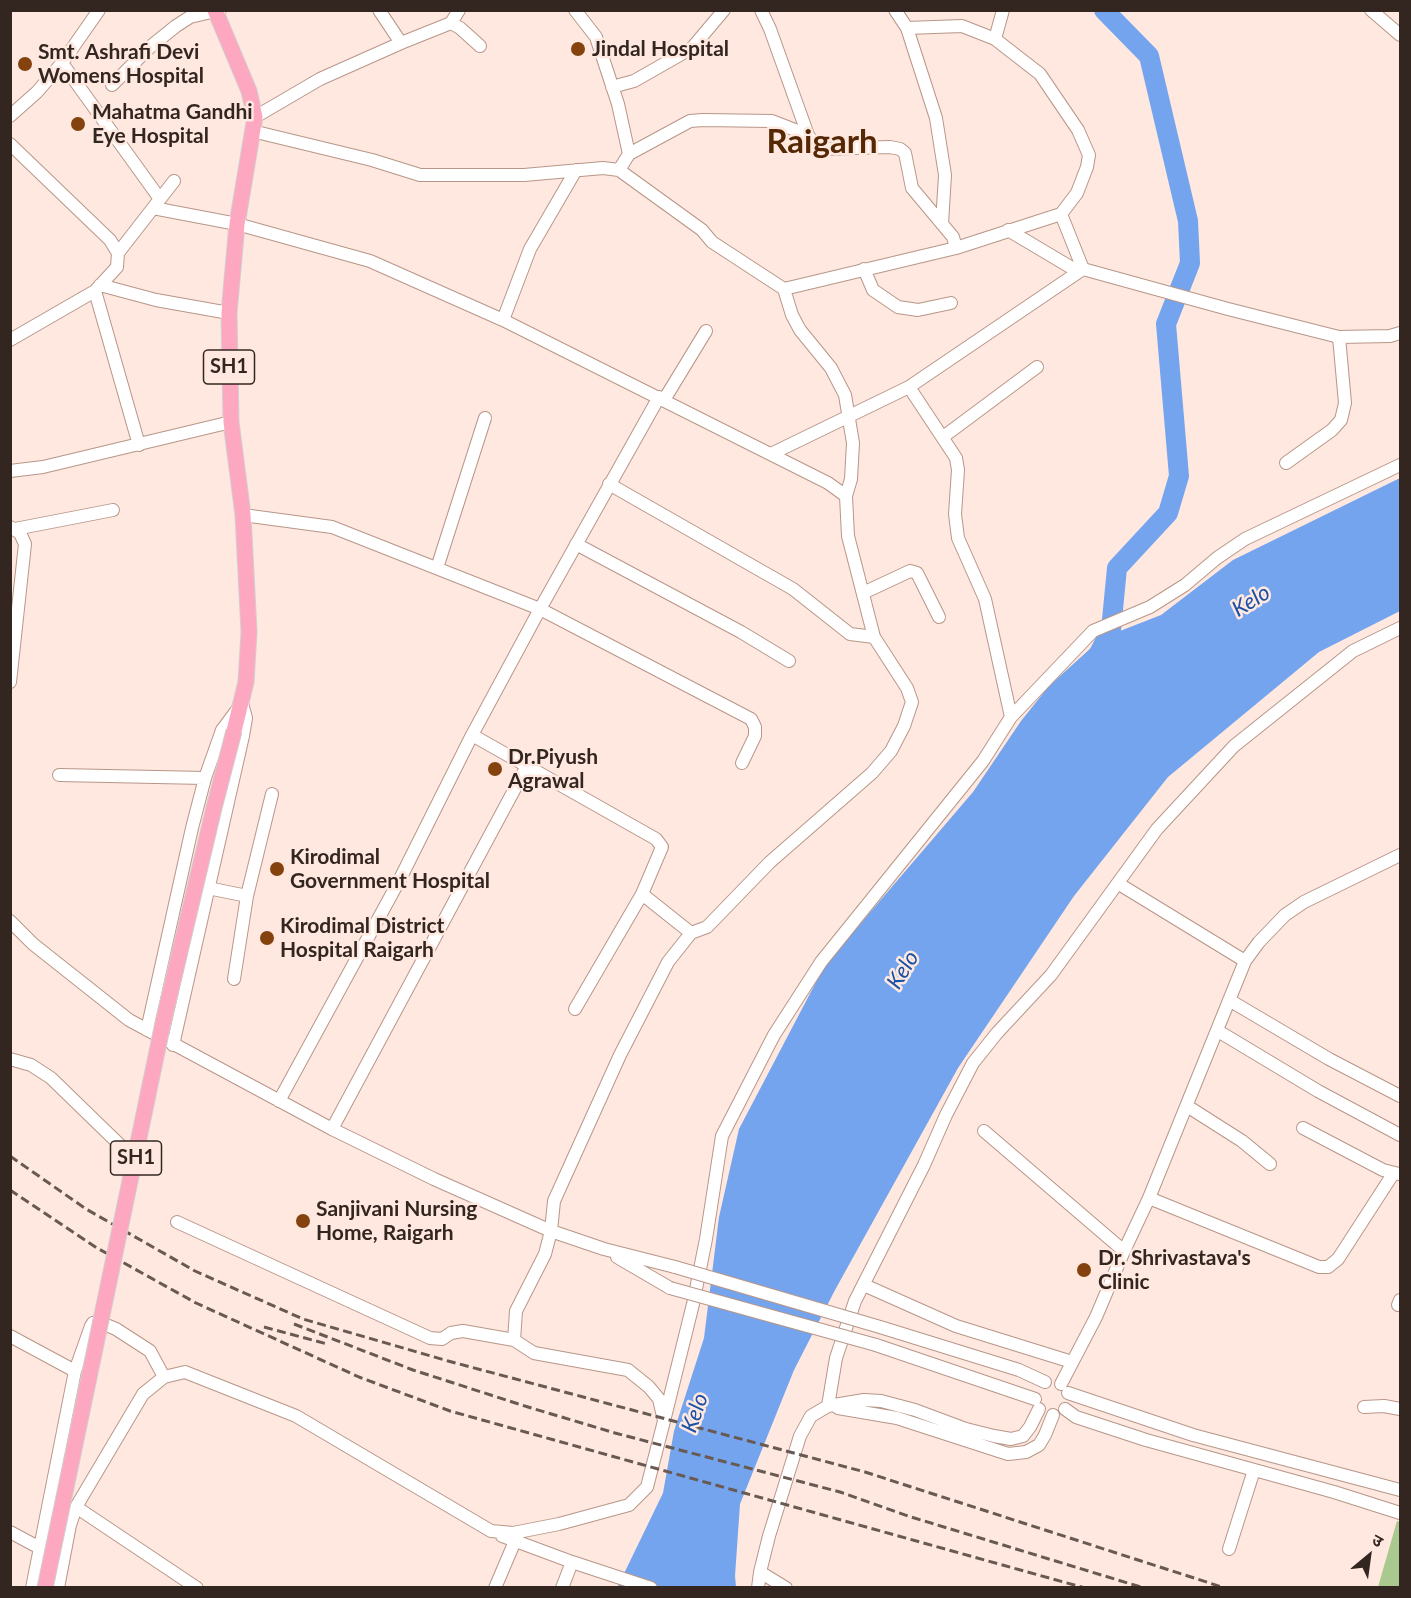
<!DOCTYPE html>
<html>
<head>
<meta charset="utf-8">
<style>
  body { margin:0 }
  #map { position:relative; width:1411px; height:1598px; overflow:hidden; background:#fee8df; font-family:Lato,"Noto Sans Devanagari",sans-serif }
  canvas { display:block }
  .frame { position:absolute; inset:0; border:12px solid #332620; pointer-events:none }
  .north { position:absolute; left:1339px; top:1526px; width:60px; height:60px; -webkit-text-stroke:4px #fee8df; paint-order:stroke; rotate:29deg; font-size:16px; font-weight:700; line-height:24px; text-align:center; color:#332620 }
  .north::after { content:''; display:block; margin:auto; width:21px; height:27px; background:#332620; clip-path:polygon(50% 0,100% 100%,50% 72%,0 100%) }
</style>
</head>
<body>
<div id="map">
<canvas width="1411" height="1598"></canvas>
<div class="frame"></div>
<div class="north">उ</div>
</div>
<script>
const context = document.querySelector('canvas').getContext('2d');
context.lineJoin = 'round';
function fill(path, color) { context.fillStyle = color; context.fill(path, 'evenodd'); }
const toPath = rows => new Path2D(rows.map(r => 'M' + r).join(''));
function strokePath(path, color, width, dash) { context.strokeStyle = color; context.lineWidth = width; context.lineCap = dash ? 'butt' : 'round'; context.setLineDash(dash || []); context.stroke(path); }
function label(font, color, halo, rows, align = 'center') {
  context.font = font + ' Lato,sans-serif'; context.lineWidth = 5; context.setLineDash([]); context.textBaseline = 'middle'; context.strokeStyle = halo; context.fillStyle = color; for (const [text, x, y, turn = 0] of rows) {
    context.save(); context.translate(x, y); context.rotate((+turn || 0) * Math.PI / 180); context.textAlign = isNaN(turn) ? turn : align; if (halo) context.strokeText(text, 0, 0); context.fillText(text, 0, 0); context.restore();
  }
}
fill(toPath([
  [1397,1521,1400,1522,1400,1587,1378,1587]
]), '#a9c98e');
fill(toPath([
  [1400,478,1400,611,1319,652,1168,777,1074,896,958,1068,835,1290,794,1370,740,1504,735,1576,736,1587,617,1588,663,1493,674,1431,704,1338,719,1217,739,1129,825,965,973,792,1021,721,1049,686,1102,638,1161,615,1233,560]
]), '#74a4ee');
strokePath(toPath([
  [1096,659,1111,630,1117,568,1168,513,1179,476,1166,324,1190,263,1188,221,1149,56,1104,10]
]), '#74a4ee', 20);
const minor = toPath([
  [379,10,401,43],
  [459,10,451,23,460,28,480,46],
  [575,10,596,37,618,104,629,154,619,170],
  [761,10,770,29,808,135,815,146,821,149,890,147,900,149,905,153,912,188,953,237,956,248],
  [895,10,907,28,962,26,995,39,1040,74,1078,130,1089,155,1087,167,1077,193,1061,214,1083,269,1228,309,1339,337,1390,336,1400,333],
  [1371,10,1400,35],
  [907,28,936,118,945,175,942,224],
  [995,39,1003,10],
  [62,63,160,199],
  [112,85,150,47,176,26,190,17,220,10],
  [612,87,634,81,692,48,724,10],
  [10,116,37,92,62,63,99,10],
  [255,117,320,79,401,43,451,23],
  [252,131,372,160,420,175,524,175,603,168,619,170,702,230,712,242,784,289,792,315,800,330,831,368,845,395,853,443,851,479,846,496],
  [10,144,110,240,118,253,117,267,95,291,10,340],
  [629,154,690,121,703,120,772,121,808,135],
  [1008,230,1077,271],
  [118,253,174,181],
  [864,269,873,290,898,307,918,310,951,303],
  [100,285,156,300,229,313],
  [784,289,956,248,1061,214],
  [95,291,139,445],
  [503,320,530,249,576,170],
  [909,387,956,458,958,470,955,514,958,538,985,599,1011,717],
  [664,400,706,331],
  [943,437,1037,367],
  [771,454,909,387,1083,269],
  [1286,463,1332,430,1341,420,1345,403,1339,337],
  [10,471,43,467,231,422],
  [609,484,793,589,850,634,874,637],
  [243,515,332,527,540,609,751,719,755,727,755,736,742,763],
  [10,527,20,533,25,544,10,682],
  [15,529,113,510],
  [576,544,741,632,789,661],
  [437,568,485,418],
  [863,593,910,571,917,573,939,617],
  [472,735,656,839,662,847,642,894,575,1009],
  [59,775,205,778,222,730,240,706],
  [1119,884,1245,961],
  [208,888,247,896],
  [642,894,691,933],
  [10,921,33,944,129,1020,332,1129,434,1179,551,1231,604,1249,675,1267],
  [234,979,247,896,272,794],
  [1229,1000,1329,1059,1400,1096],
  [147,1030,192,828,205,778],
  [1218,1031,1318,1091,1400,1135],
  [173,1045,243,736,246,718,242,703],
  [10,1059,31,1065,51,1078,121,1146],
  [279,1101,400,879,472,735,540,609,659,397],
  [1187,1106,1242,1141,1270,1164],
  [1303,1128,1383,1170,1399,1174],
  [332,1129,527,766],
  [984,1131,1124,1251],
  [1149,1198,1319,1267,1328,1267,1338,1259,1393,1174],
  [177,1222,430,1338,442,1339,451,1333,463,1331,514,1340],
  [617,1257,670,1288],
  [864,1285,956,1326,1072,1362],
  [1398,1305,1400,1300],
  [880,1327,1019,1370,1045,1382],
  [10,1336,75,1371,32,1588],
  [876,1345,1035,1399],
  [75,1371,91,1326,93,1323,99,1322,116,1329,150,1351,164,1377],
  [1061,1384,1096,1317,1124,1251,1149,1198,1245,961,1259,942,1285,915,1304,902,1400,855],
  [1068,1393,1193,1435,1400,1490],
  [828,1406,836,1358,855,1301,924,1165,946,1115,973,1063,997,1033,1051,975,1157,829,1234,746,1353,651,1400,628],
  [1364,1407,1384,1406,1400,1409],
  [838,1408,897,1418,1008,1454,1026,1452,1039,1445,1045,1435,1053,1415],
  [1065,1409,1076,1417,1146,1440,1334,1492,1400,1513],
  [665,1417,693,1304,706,1239,722,1136,774,1035,821,962,983,761,1011,717,1093,631,1150,607,1185,585,1217,558,1245,539,1400,465],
  [76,1507,197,1588],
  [10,1532,40,1548],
  [502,1536,572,1562,651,1588],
  [1229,1549,1254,1470],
  [58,1588,70,1525,76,1507,143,1394,164,1377,185,1372,296,1416,491,1531,513,1533,559,1524,629,1505,647,1487,664,1421,659,1399,649,1387,628,1370,534,1353,514,1340,516,1311,545,1254,551,1231,554,1201,620,1055,668,962,691,933,707,927,770,862,872,773,891,751,904,726,912,702,907,688,874,637,848,536,846,496,828,483,503,320,370,261,237,224,153,208],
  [495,1588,515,1541],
  [562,1588,572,1562],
  [758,1588,760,1572],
  [786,1588,760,1572,769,1536,800,1436,811,1416,828,1406,864,1400,881,1401,915,1410,966,1429,994,1436,1011,1439,1023,1436,1030,1427,1039,1409]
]);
const major = toPath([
  [215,10,249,91,255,117,237,224,229,313,231,422,243,515,249,632,246,682,234,731]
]);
strokePath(minor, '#b89688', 14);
strokePath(major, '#d2cfce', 17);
strokePath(minor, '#fff', 12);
strokePath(major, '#fda7c1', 15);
strokePath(toPath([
  [10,1156,86,1209,195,1271,303,1319,448,1361,865,1472,1225,1588],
  [10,1190,97,1248,196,1303,359,1377,450,1411,1085,1588],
  [294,1324,413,1370,528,1407,615,1433,840,1492,908,1516,1144,1588],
  [264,1327,327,1344]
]), '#685952', 3, [9, 4.5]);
const minorBridge = toPath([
  [675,1267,880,1327],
  [670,1288,876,1345]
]);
const majorBridge = toPath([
  [45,1588,163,1023,214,808,234,731]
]);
strokePath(minorBridge, '#b89688', 14, []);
strokePath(majorBridge, '#d2cfce', 17, []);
strokePath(minorBridge, '#fff', 12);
strokePath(majorBridge, '#fda7c1', 15);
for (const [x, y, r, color] of [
  [578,49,8,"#84430e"],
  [25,64,8,"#84430e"],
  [78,124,8,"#84430e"],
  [495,769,8,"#84430e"],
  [277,869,8,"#84430e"],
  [267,938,8,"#84430e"],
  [303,1221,8,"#84430e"],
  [1084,1270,8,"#84430e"]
]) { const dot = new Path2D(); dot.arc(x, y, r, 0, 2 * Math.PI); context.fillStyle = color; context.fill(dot); strokePath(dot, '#fee8df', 2); }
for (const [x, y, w] of [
  [229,367,51],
  [136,1158,51]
]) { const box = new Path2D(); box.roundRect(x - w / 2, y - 17, w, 34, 4.5); context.fillStyle = '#fee8df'; context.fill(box); strokePath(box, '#332620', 1.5); }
label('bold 20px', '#332620', null, [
  ["SH1",229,367],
  ["SH1",136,1158]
]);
label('bold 21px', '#332620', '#fee8df', [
  ["Jindal Hospital",592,49],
  ["Smt. Ashrafi Devi",38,52],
  ["Womens Hospital",38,76],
  ["Mahatma Gandhi",92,112],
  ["Eye Hospital",92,136],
  ["Dr.Piyush",508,757],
  ["Agrawal",508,781],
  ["Kirodimal",290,857],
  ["Government Hospital",290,881],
  ["Kirodimal District",280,926],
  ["Hospital Raigarh",280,950],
  ["Sanjivani Nursing",316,1209],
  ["Home, Raigarh",316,1233],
  ["Dr. Shrivastava's",1098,1258],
  ["Clinic",1098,1282]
], 'left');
label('italic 22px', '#1750a6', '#fee8df', [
  ["Kelo",1251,601,-32],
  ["Kelo",903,970,-59],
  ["Kelo",695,1413,-71]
]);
label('bold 33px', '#542804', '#fee8df', [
  ["Raigarh",822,142]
]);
</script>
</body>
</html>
